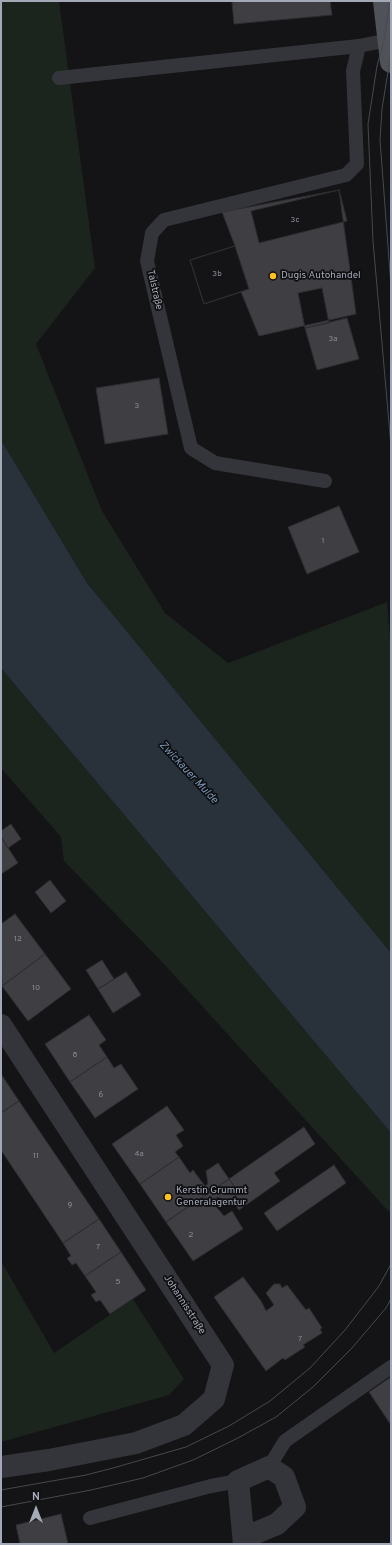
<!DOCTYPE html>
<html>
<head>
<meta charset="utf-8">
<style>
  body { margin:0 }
  #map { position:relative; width:392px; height:1545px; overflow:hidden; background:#141416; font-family:Overpass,sans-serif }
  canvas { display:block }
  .frame { position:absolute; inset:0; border:2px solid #a4a9b7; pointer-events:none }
  .north { position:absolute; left:16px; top:1489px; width:40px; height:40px; -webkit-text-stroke:3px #0f0f11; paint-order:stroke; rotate:0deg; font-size:11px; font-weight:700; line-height:16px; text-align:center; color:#a4a9b7 }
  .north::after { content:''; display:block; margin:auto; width:14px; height:18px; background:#a4a9b7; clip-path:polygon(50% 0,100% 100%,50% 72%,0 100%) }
</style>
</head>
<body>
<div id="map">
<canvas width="392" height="1545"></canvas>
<div class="frame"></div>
<div class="north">N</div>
</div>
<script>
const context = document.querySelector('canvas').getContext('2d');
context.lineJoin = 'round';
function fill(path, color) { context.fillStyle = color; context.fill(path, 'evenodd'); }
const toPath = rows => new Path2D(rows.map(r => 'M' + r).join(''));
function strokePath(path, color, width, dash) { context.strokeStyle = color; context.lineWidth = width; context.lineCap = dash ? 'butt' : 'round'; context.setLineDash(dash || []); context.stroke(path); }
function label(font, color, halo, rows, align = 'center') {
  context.font = font + ' Overpass,sans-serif'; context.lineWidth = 3.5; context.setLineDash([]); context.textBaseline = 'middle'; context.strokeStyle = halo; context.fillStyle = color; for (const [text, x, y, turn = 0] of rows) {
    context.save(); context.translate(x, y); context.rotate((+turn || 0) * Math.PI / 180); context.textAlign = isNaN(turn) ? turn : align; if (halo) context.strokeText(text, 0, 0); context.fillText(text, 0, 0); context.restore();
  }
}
fill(toPath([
  [1,1,59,1,95,268,36,344,102,511,165,613,228,663,387,602,391,649,391,953,87,583,1,440],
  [1,668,391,1133,391,1209,390,1213,163,963,64,861,61,837,1,768],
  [1,1261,54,1353,133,1299,184,1379,169,1395,1,1442]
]), '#1b241d');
fill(toPath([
  [1,440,87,583,391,953,391,1133,1,668]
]), '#29323a');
const building = toPath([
  [241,1,330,1,332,15,234,24,232,2,241,1],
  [339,190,347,221,259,243,251,211,339,190],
  [339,190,356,314,259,336,241,292,204,304,190,260,235,246,222,212,339,190],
  [235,246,249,289,204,304,190,260,235,246],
  [322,288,329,323,305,328,298,293,322,288],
  [347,318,359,359,317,370,305,328,347,318],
  [159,378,168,434,105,444,96,388,159,378],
  [339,506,359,552,307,574,288,527,339,506],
  [11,824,21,839,8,848,1,837,1,831,11,824],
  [1,837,18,863,1,874,1,837],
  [50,880,66,901,51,913,35,892,50,880],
  [15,914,45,954,2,986,1,924,15,914],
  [45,954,71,989,28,1021,2,986,45,954],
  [102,960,114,979,98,989,86,970,102,960],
  [126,972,141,995,113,1013,98,989,126,972],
  [89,1015,106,1040,99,1045,107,1057,70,1082,45,1044,89,1015],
  [107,1057,114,1068,121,1064,138,1089,95,1118,70,1082,107,1057],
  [1,1074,19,1101,1,1113,1,1074],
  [19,1101,99,1219,63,1243,1,1150,1,1113,19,1101],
  [167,1106,184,1130,176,1135,183,1146,175,1152,179,1157,140,1184,112,1144,167,1106],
  [304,1127,315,1144,274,1173,280,1181,239,1210,231,1199,239,1193,229,1179,304,1127],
  [179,1157,190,1173,193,1170,205,1186,208,1184,206,1171,218,1163,229,1179,166,1222,140,1184,179,1157],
  [334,1165,346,1183,277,1231,264,1213,334,1165],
  [229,1179,239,1193,228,1201,217,1197,214,1204,224,1216,232,1211,243,1229,193,1261,166,1222,229,1179],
  [99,1219,121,1252,85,1276,76,1263,72,1265,67,1258,71,1256,63,1243,99,1219],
  [121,1252,146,1290,110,1314,100,1300,96,1302,91,1295,96,1292,85,1276,121,1252],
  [243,1277,261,1301,266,1311,274,1305,266,1293,274,1284,280,1284,282,1288,287,1285,306,1310,309,1308,322,1328,320,1329,322,1333,303,1345,305,1347,285,1360,283,1358,266,1371,214,1297,243,1277],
  [391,1377,391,1425,369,1392,391,1377],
  [61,1514,68,1544,20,1544,16,1525,61,1514]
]);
fill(building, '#3e3e43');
strokePath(building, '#2e2d32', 1);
strokePath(toPath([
  [59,78,359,46,388,40],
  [325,481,215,463,191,448,147,261,152,233,164,220,346,175,357,164,353,71,359,46],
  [269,1467,285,1441,391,1367],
  [90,1518,211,1486,238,1481]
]), '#34353b', 14);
strokePath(toPath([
  [1,1025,223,1365,214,1399,184,1425,136,1443,49,1460,1,1467],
  [244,1538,277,1524,295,1507,284,1477,269,1467,238,1481,244,1544]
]), '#34353b', 22);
strokePath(toPath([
  [384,1,391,62]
]), '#50525a', 22);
strokePath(toPath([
  [390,1,384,41,377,66,368,124,373,241,391,446],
  [391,53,382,109,380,140,391,286],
  [1,1490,86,1475,113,1468,186,1447,229,1426,270,1401,310,1368,345,1330,379,1286,391,1264],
  [1,1507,91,1490,143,1478,193,1460,236,1439,276,1417,313,1387,352,1348,386,1308,391,1299]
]), '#474950', 1);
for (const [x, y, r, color] of [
  [273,276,4,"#ffc022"],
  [168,1197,4,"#ffc022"]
]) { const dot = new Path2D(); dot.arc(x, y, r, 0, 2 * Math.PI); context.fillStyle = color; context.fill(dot); strokePath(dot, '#0f0f11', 1.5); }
label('8px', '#8a8e9a', null, [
  ["3c",295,220],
  ["3b",217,274],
  ["3a",333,339],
  ["3",137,406],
  ["1",323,541],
  ["12",18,939],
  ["10",36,988],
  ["8",75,1055],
  ["6",101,1095],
  ["4a",139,1154],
  ["11",36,1156],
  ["9",70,1205],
  ["2",191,1235],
  ["7",98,1247],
  ["5",118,1282],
  ["7",300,1339]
]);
label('10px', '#a4a9b7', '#0f0f11', [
  ["Dugis Autohandel",281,276],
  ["Kerstin Grummt",176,1191],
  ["Generalagentur",176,1203]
], 'left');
label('10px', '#a4a9b7', '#0f0f11', [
  ["Talstraße",154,290,77],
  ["Johannisstraße",184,1305,57]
]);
label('italic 11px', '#7895b5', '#0f0f11', [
  ["Zwickauer Mulde",188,773,47]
]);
</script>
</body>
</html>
